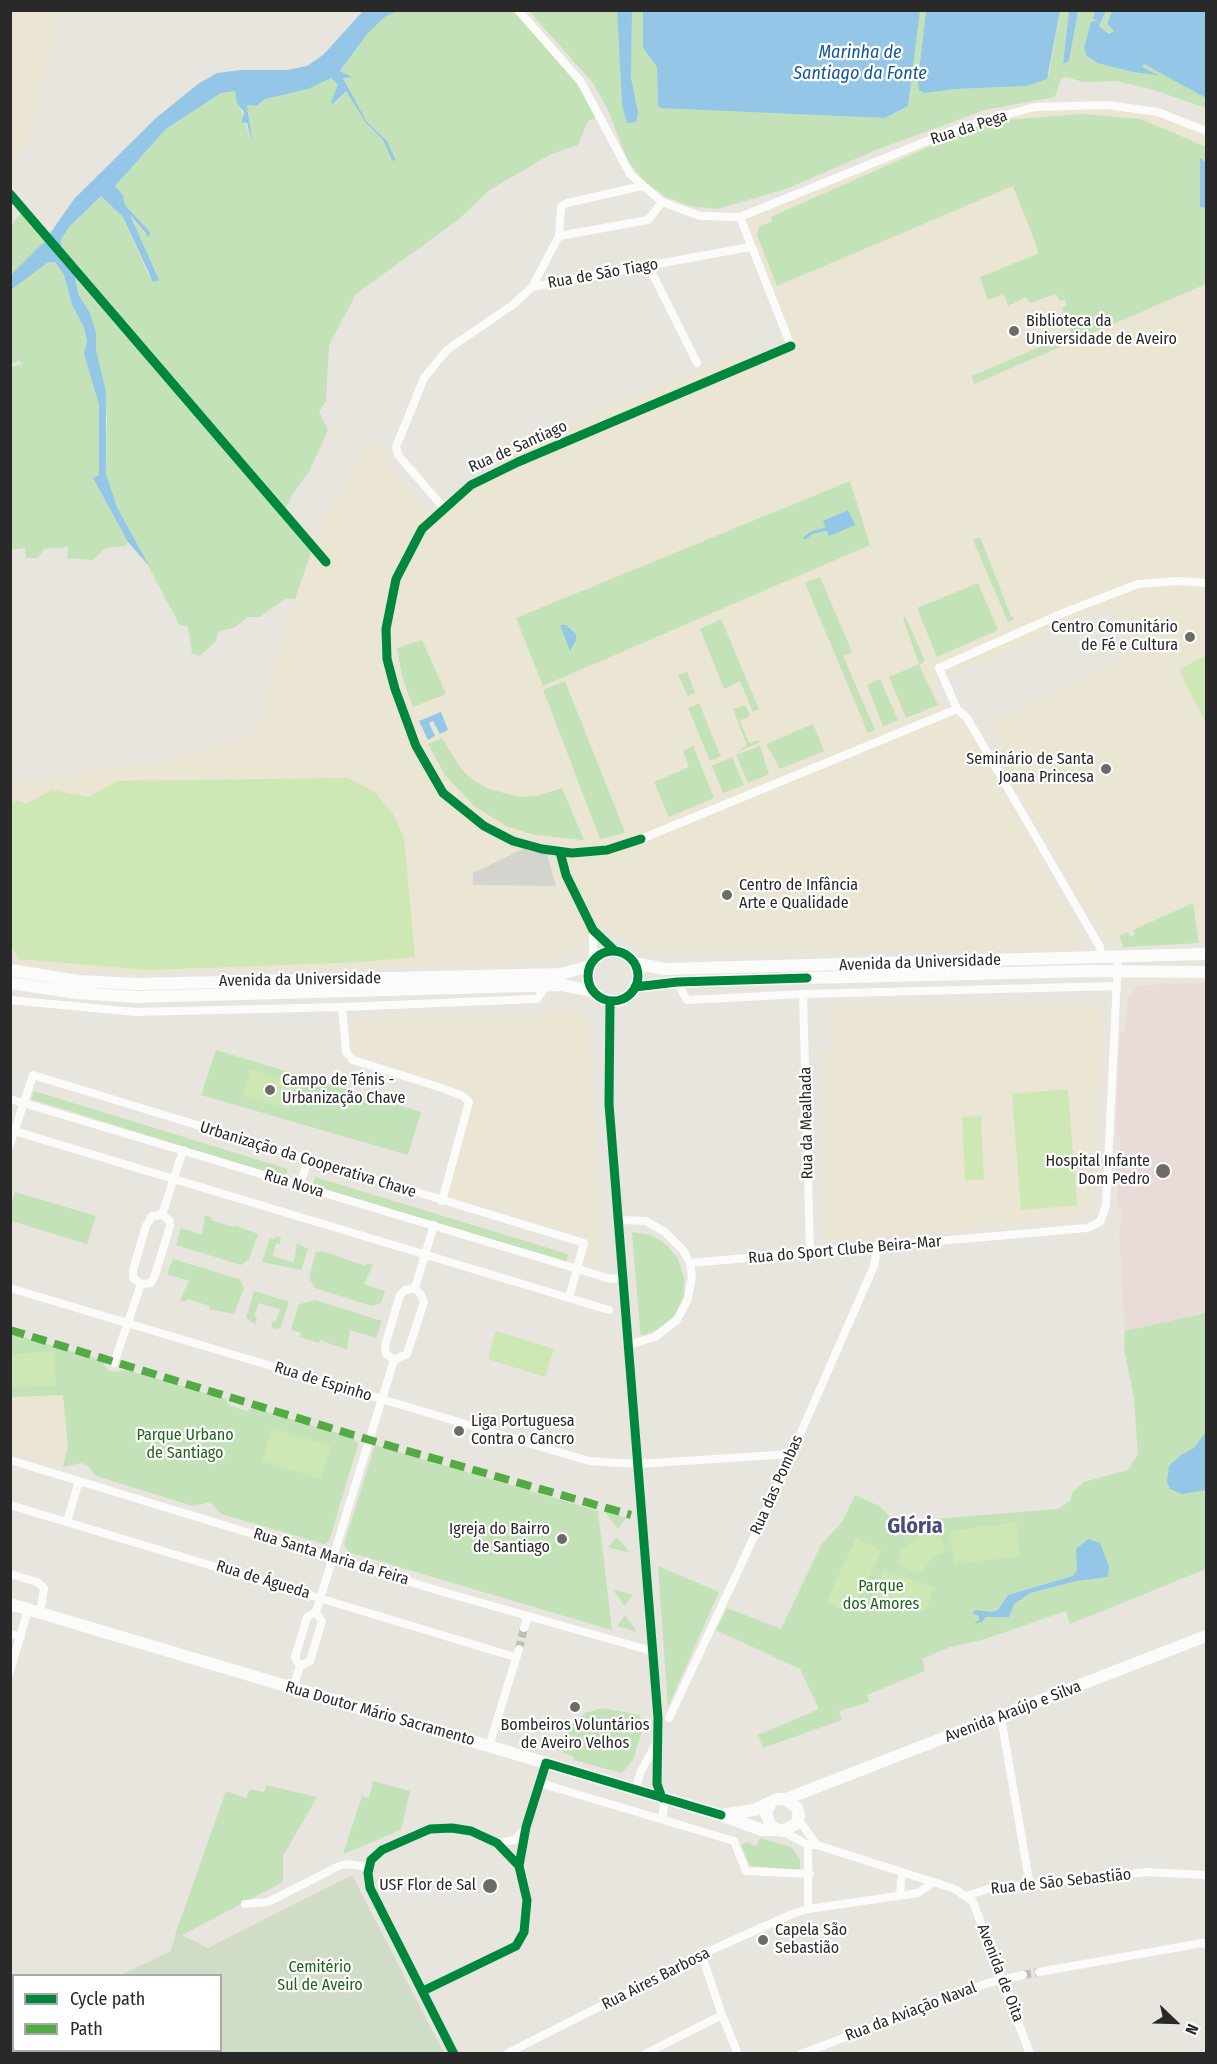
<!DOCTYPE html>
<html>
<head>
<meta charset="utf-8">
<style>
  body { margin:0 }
  #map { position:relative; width:1217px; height:2064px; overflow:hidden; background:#e7e5de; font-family:"Fira Sans Condensed",sans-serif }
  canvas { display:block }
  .frame { position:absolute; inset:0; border:12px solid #292929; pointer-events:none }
  .legend { position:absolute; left:12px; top:1974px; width:210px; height:78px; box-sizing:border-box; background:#fff; border:2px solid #a9a9a9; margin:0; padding:8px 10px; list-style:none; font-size:18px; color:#292929 }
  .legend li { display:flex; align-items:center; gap:12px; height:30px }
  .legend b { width:30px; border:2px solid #a9a9a9 }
  .north { position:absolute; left:1145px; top:1992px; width:60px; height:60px; -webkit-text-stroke:4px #fff; paint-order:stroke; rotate:113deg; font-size:16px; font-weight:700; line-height:24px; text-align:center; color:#292929 }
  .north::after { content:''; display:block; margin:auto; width:21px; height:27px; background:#292929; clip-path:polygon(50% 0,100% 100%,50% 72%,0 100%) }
</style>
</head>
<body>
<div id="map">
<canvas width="1217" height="2064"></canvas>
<div class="frame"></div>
<ul class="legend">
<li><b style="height:8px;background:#00873e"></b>Cycle path</li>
<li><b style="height:8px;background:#53ab44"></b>Path</li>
</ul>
<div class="north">N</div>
</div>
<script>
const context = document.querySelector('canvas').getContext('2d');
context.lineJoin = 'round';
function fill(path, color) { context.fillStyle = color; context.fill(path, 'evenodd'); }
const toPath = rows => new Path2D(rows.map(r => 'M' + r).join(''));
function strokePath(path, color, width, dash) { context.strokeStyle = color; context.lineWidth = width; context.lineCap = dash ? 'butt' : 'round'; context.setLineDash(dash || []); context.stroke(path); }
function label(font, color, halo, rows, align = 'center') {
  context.font = font + ' "Fira Sans Condensed",sans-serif'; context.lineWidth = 4.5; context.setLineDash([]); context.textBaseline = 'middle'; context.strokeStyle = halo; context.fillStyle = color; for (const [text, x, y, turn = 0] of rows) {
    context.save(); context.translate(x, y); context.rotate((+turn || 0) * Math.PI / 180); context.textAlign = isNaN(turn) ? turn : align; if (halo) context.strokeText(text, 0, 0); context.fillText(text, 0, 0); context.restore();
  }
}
fill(toPath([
  [11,10,57,11,59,17,27,146,11,161],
  [1107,105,1158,112,1206,133,1206,943,1199,943,1193,903,1106,943,1099,931,1099,926,1095,924,1038,827,1038,820,1034,820,1024,803,1023,794,1019,794,990,744,1001,737,992,720,1125,657,1112,608,934,682,949,717,960,719,968,726,1082,937,1082,944,1075,950,651,953,609,931,554,959,438,966,131,974,20,965,11,950,11,787,27,780,170,759,256,733,302,572,325,515,360,460,367,442,383,445,388,461,425,513,443,507,496,466,492,455,742,351,746,361,791,346,740,217,964,126,1035,107],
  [1087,1002,1087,1006,1099,1005,1103,1023,1095,1193,1094,1202,1084,1215,1078,1218,826,1242,821,1052,832,1051,830,1006],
  [587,1011,604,1267,582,1263,588,1233,583,1231,579,1235,445,1195,474,1093,353,1052,349,1019],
  [63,1395,68,1447,63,1467,11,1451,10,1397]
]), '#eae6d3');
fill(toPath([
  [1206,983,1206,1313,1125,1331,1119,1229,1121,1225,1121,1209,1117,1205,1120,1136,1116,1136,1120,1032,1125,1032,1128,998,1136,988,1146,985]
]), '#e9dbd7');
fill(toPath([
  [632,10,643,11,643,48,657,67,658,106,885,118,908,106,920,10,926,11,918,80,924,93,956,89,1027,86,1049,74,1060,11,1069,11,1063,64,1069,61,1078,11,1095,11,1093,18,1096,21,1095,23,1091,22,1120,68,1156,75,1141,67,1143,63,1206,98,1206,108,1151,89,1116,81,1083,82,1067,77,1061,78,1055,97,985,110,876,150,786,189,717,209,690,206,666,197,646,183,629,163,607,108,593,83,529,11,617,11,622,105,638,112,631,78],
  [398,11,517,11,578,82,599,117,588,121,578,145,551,154,488,191,458,220,356,294,329,345,326,401,319,412,328,430,310,470,292,495,284,512,313,547,295,599,285,599,260,617,247,617,234,628,219,631,215,642,200,656,192,653,188,627,179,624,117,507,106,474,107,416,96,350,96,332,90,313,78,294,75,276,62,262,61,239,70,226,101,196,123,217,148,274,158,280,129,215,145,234,150,232,125,205,123,195,115,186,166,129,221,93,235,91,253,147,247,105,257,106,265,99,308,89,331,78,338,85,334,104,346,91,369,127,383,140,391,157,387,141,367,122,343,77,350,77,340,72,368,33,386,16],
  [1106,11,1112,11,1107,24,1114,31,1109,34,1099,26],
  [1082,114,1141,119,1206,147,1206,284,974,384,972,376,1049,343,1066,341,1072,337,1068,324,1072,322,1070,317,1066,318,1062,308,1067,306,1065,300,1059,301,1056,294,1030,303,1026,297,1008,306,1004,294,988,300,980,277,1037,254,1038,250,1013,186,777,286,757,235,759,227,772,221,771,217,969,129,1005,120],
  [24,210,46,239,31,257,11,275,11,225],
  [55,262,64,275,72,305,84,326,87,341,84,354,99,405,99,475,93,478,128,542,125,546,106,548,92,560,67,558,68,547,44,549,38,558,26,558,25,548,11,550,11,367,22,364,19,360,11,365,11,290,47,263],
  [850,481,870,545,543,686,516,618],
  [980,537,1011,616,1015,619,1008,622,973,540],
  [820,577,852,652,843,656,875,730,868,733,805,583],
  [978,583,998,630,937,657,917,608],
  [905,616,925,661,919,665,938,705,906,718,889,677,919,664,903,618],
  [721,619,759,709,753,712,740,681,724,689,700,629],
  [422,640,446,694,413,707,402,676,397,648],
  [687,672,695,693,688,696,678,675],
  [880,679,898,720,883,726,867,685],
  [565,681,625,832,617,835,600,839,546,697,543,690],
  [699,703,720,755,723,755,710,761,688,708],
  [745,705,750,716,740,721,749,743,759,740,760,742,737,752,747,745,733,709],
  [813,724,824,751,780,769,766,744],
  [442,738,462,770,473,780,489,789,519,797,537,796,562,788,584,840,535,835,508,827,474,806,445,775,428,744],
  [693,746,714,798,669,817,654,782,689,767,683,751],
  [760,746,769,774,748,783,736,755],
  [732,757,744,785,723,793,712,766],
  [1193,903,1199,943,1124,947,1119,936,1128,932,1130,937,1135,934,1133,930],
  [216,1050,421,1112,408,1155,201,1095],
  [34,1091,288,1169,285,1178,31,1099],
  [315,1177,568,1254,566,1262,312,1186],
  [15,1192,96,1216,87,1244,11,1221,11,1207],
  [205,1215,212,1217,211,1220,233,1227,234,1225,258,1234,249,1259,241,1265,176,1245,181,1228,202,1235],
  [632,1232,651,1235,667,1245,678,1259,684,1278,684,1295,675,1315,658,1329,645,1335,640,1334,640,1328],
  [276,1236,281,1238,280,1244,276,1243,273,1256,294,1263,297,1243,308,1249,301,1270,262,1262,270,1238,275,1239],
  [322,1251,366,1266,367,1263,373,1265,364,1284,385,1291,381,1303,372,1306,315,1288,309,1278,316,1252],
  [173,1259,239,1279,244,1288,234,1314,209,1309,210,1306,187,1299,186,1302,180,1300,189,1281,167,1274],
  [254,1291,289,1302,281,1327,277,1329,271,1327,273,1321,276,1322,280,1309,259,1303,254,1316,257,1318,255,1324,246,1318],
  [315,1300,382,1321,376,1338,350,1330,347,1350,320,1340,319,1343,300,1337,301,1333,291,1330,299,1304],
  [1206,1313,1206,1569,1070,1624,1066,1611,982,1640,950,1647,922,1659,925,1671,867,1695,869,1702,839,1711,842,1720,763,1748,758,1735,819,1709,800,1669,716,1630,727,1608,781,1629,821,1545,842,1522,855,1495,879,1506,895,1522,1058,1509,1070,1501,1072,1493,1083,1482,1128,1470,1138,1454,1134,1398,1124,1348,1125,1331],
  [10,1333,101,1360,108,1370,115,1372,127,1370,226,1399,229,1405,246,1411,254,1408,354,1438,358,1445,329,1541,324,1544,221,1514,210,1502,193,1506,96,1476,87,1465,81,1463,63,1467,68,1447,63,1395,11,1397],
  [375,1445,598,1511,612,1630,348,1552,344,1544],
  [604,1511,626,1518,618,1529],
  [617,1537,630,1553,608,1547],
  [658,1566,719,1592,668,1707],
  [613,1589,633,1595,624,1606],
  [625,1615,637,1632,617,1626],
  [603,1708,640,1715,641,1734,633,1760,622,1773,574,1760,573,1756,563,1753,567,1734,572,1725,585,1713],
  [373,1781,410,1791,401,1830,343,1854,362,1796,369,1798],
  [266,1785,317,1797,283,1856,283,1882,182,1935,176,1932,226,1791,246,1798,250,1789,264,1792],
  [760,1838,791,1847,800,1859,800,1870,750,1866,741,1845,747,1842,756,1846]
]), '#c3e2b8');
fill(toPath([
  [352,1875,444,2053,11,2053,11,2030,13,2029,14,2050,220,2050,220,1976,121,1975,171,1951,176,1932,208,1948]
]), '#d0dcc6');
fill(toPath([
  [1206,655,1206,723,1179,670],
  [348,778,375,792,395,817,404,838,415,957,362,962,149,970,19,959,11,946,10,804,16,800,26,804,52,790,89,797,117,781],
  [251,1069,297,1083,289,1109,243,1096],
  [1068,1089,1077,1205,1021,1210,1012,1094],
  [981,1116,984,1180,965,1180,962,1117],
  [496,1331,554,1349,545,1377,488,1359],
  [54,1351,56,1385,11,1388,11,1354],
  [272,1428,331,1446,320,1479,262,1461],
  [1016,1522,1020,1556,954,1564,950,1531],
  [936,1535,941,1538,945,1552,931,1559,922,1573,916,1573,897,1563,901,1551,909,1543,919,1537],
  [856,1538,882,1550,859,1599,849,1612,826,1602],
  [883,1570,934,1587,926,1612,875,1596]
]), '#cde7b5');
fill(toPath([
  [523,849,547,854,556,886,473,885,473,873]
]), '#d5d3cd');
fill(toPath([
  [364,10,398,11,386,16,368,33,340,71,352,77,343,78,367,122,387,141,396,161,392,160,383,140,366,123,346,91,333,104,331,102,338,85,331,78,308,89,265,99,257,106,247,105,253,147,247,123,242,122,244,112,237,103,235,91,221,93,166,129,115,186,123,195,125,205,150,232,149,237,130,215,159,280,153,282,123,217,101,196,70,226,61,239,62,262,75,276,78,294,90,313,96,332,96,350,106,392,106,474,117,507,149,566,128,542,93,478,99,475,99,405,84,354,87,341,84,327,72,305,64,275,55,262,47,263,11,290,11,275,44,242,74,199,156,118,198,84,217,73,241,70,287,70,307,66,323,55],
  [617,11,632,11,631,78,638,112,636,122,627,123,622,105],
  [643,11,920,11,908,106,885,118,661,108,658,106,657,67,643,48],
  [926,11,1060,11,1047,79,1027,86,956,89,924,93,919,90,918,80],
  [1069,11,1078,11,1069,61,1063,64],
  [1095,11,1106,11,1099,26,1109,34,1114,31,1107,24,1112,11,1206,11,1206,98,1144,64,1142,67,1158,75,1133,72,1098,63,1087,56,1084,48,1091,22,1096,21,1093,18],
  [1200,158,1206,163,1206,208,1200,207],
  [848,510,855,525,829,536,823,521],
  [560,625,566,625,576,634,576,640,570,651],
  [441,712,448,730,440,734,433,721,429,723,435,736,428,740,419,721],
  [1206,1432,1206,1490,1182,1494,1170,1489,1167,1482,1169,1466,1181,1455,1194,1448],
  [1088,1539,1100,1543,1109,1566,1108,1577,1076,1581,1030,1593,1014,1604,1009,1617,986,1617,982,1622,974,1624,979,1620,979,1616,972,1613,975,1610,991,1612,998,1610,1008,1595,1073,1576,1077,1571,1076,1549]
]), '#93c6e7');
strokePath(toPath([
  [805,538,811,533,826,529]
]), '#93c6e7', 3);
strokePath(toPath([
  [519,1649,524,1628],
  [1023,1975,1039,1972]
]), '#c1bfba', 8, [8, 4]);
strokePath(toPath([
  [518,10,581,82,630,174,662,202,700,216,740,217,964,126,1035,107,1107,105,1158,112,1206,131],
  [740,217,791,346,493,473,471,485,422,529,396,579,386,629,387,659,395,689,416,746,443,793,484,826,513,841,534,847,560,852,588,852,607,850,641,839,957,709],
  [559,236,648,220,662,202],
  [649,267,697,363],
  [532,287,559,236,561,207,567,203,642,186],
  [443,507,398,455,396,447,424,378,447,350,514,304,532,287,750,247],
  [560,852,566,875,593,930,615,951],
  [1101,958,1100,947,967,718,957,709,939,668,1063,613,1138,584,1179,581,1206,583],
  [593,962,593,931],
  [677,982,687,1000,803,994,1117,986],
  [803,994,810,1252],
  [10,1000,135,1012,342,1007,537,999,546,986],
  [610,1001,609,1104,658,1718,657,1784,664,1805,662,1818],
  [342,1007,346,1052,353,1060,439,1087,463,1096,469,1102,442,1201],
  [10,1099,578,1269,610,1279,622,1277],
  [11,1130,609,1310],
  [10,1145,33,1075,584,1243,569,1298],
  [299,1186,308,1161],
  [162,1215,169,1220,170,1226,155,1275,151,1283,141,1284,133,1278,133,1270,146,1226,152,1216,162,1215],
  [162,1215,183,1150],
  [618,1220,646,1221,665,1232,683,1250,690,1263,692,1276,688,1299,677,1320,655,1337,628,1345],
  [690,1263,1087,1228,1100,1222,1106,1206,1118,958],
  [10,1288,589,1461,637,1464,791,1454],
  [415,1288,421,1295,424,1302,407,1354,394,1360,386,1354,385,1346,400,1295,405,1290,415,1288],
  [415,1288,434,1225],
  [114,1363,141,1284],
  [10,1460,443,1592,652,1651],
  [10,1505,515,1657],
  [67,1521,79,1481],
  [10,1574,37,1582,44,1588,40,1613],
  [524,1628,528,1616],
  [10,1634,21,1637],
  [300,1666,295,1657,307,1617,316,1612,394,1360],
  [10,1671,28,1610],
  [293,1689,300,1666,310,1661,322,1621,316,1612],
  [1001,1717,1030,1886],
  [669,1718,769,1505,874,1266,877,1248],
  [489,1746,519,1649],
  [540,1783,734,1841,746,1871,810,1874],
  [635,1790,641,1771,657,1742],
  [798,1819,817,1845],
  [782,1831,808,1845,817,1845,955,1889,973,1902,1030,2054],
  [497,1843,515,1840,526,1827],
  [519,1866,526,1827,546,1763],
  [900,1895,902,1872],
  [966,1896,988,1889,1147,1872,1206,1875],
  [245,1904,268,1902,339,1866,346,1864,369,1867],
  [808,1909,808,1845],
  [702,1956,722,2015,738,2054],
  [1039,1972,1202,1943,1206,1945],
  [423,1991,516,1946,524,1932,527,1900,519,1866,497,1843,471,1831,452,1828,430,1829,382,1850,371,1860,368,1873,370,1888,454,2054],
  [506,2054,718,1947,792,1914,808,1909,918,1893,934,1882],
  [645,2054,722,2015],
  [801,2054,988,1983,1023,1975]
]), '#fbfbfa', 8);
strokePath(toPath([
  '588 976a25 25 0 1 1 50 0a25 25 0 1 1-50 0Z',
  [634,963,665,969,1206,954],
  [10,970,79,981,138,984,561,974,590,966],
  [10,983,77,993,137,997,562,985,592,991],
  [635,987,677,982,807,978,1089,971,1206,972],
  [10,1604,721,1815,762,1830,775,1830],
  [786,1799,1206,1636],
  [721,1815,754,1810,777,1799,786,1799,797,1808,799,1816,796,1824,782,1831,771,1827,766,1813,770,1804]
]), '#fbfbfa', 12);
strokePath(toPath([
  [10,1330,373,1441,631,1515]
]), '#53ab44', 8, [15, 8]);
strokePath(toPath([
  [10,194,326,562],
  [641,839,607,850,572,853,542,849,513,841,484,826,443,793,416,746,395,689,387,659,386,629,396,579,422,529,471,485,518,462,791,346],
  [560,852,566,875,593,930,615,951],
  '588 976a25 25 0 1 1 50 0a25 25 0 1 1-50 0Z',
  [635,987,677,982,807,978],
  [610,1001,609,1104,658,1718,657,1784,662,1798],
  [519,1866,526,1827,546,1763,721,1815],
  [423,1991,516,1946,524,1932,527,1900,519,1866,497,1843,471,1831,452,1828,430,1829,382,1850,371,1860,368,1873,370,1888,454,2054]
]), '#00873e', 9);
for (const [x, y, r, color] of [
  [1014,331,6,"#6c6b68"],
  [1190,637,6,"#6c6b68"],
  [1106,769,6,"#6c6b68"],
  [727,895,6,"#6c6b68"],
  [270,1090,6,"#6c6b68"],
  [1163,1171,8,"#6c6b68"],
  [459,1431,6,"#6c6b68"],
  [562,1539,6,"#6c6b68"],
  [575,1707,6,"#6c6b68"],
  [490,1886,8,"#6c6b68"],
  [763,1940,6,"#6c6b68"]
]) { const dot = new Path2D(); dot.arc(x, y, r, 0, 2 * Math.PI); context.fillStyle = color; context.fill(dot); strokePath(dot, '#fff', 2); }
label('16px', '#292929', '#fff', [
  ["Rua da Pega",969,128,-18],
  ["Rua de São Tiago",603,274,-10],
  ["Rua de Santiago",518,447,-24],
  ["Avenida da Universidade",920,963,-2],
  ["Avenida da Universidade",300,980,-1],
  ["Rua da Mealhada",807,1123,-91],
  ["Urbanização da Cooperativa Chave",308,1160,17],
  ["Rua Nova",294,1184,17],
  ["Rua do Sport Clube Beira-Mar",845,1250,-5],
  ["Rua de Espinho",323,1382,17],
  ["Rua das Pombas",777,1485,-66],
  ["Rua Santa Maria da Feira",331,1557,17],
  ["Rua de Águeda",263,1580,17],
  ["Avenida Araújo e Silva",1013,1712,-21],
  ["Rua Doutor Mário Sacramento",380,1714,16],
  ["Rua de São Sebastião",1061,1882,-6],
  ["Avenida de Oita",1000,1973,69],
  ["Rua Aires Barbosa",656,1979,-27],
  ["Rua da Aviação Naval",911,2012,-21]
]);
label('16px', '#292929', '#fff', [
  ["Biblioteca da",1026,322],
  ["Universidade de Aveiro",1026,340],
  ["Centro Comunitário",1178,628,"right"],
  ["de Fé e Cultura",1178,646,"right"],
  ["Seminário de Santa",1094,760,"right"],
  ["Joana Princesa",1094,778,"right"],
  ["Centro de Infância",739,886],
  ["Arte e Qualidade",739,904],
  ["Campo de Ténis -",282,1081],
  ["Urbanização Chave",282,1099],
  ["Hospital Infante",1150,1162,"right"],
  ["Dom Pedro",1150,1180,"right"],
  ["Liga Portuguesa",471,1422],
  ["Contra o Cancro",471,1440],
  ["Igreja do Bairro",550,1530,"right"],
  ["de Santiago",550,1548,"right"],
  ["Bombeiros Voluntários",575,1726,"center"],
  ["de Aveiro Velhos",575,1744,"center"],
  ["USF Flor de Sal",476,1886,"right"],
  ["Capela São",775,1931],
  ["Sebastião",775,1949]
], 'left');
label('16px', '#20631b', '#fff', [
  ["Parque Urbano",185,1436],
  ["de Santiago",185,1454],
  ["Parque",881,1587],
  ["dos Amores",881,1605],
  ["Cemitério",320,1968],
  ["Sul de Aveiro",320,1986]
]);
label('italic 18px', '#105595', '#fff', [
  ["Marinha de",860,53],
  ["Santiago da Fonte",860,74]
]);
label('bold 22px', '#4a4c78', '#fff', [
  ["Glória",915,1527]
]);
</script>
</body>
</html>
